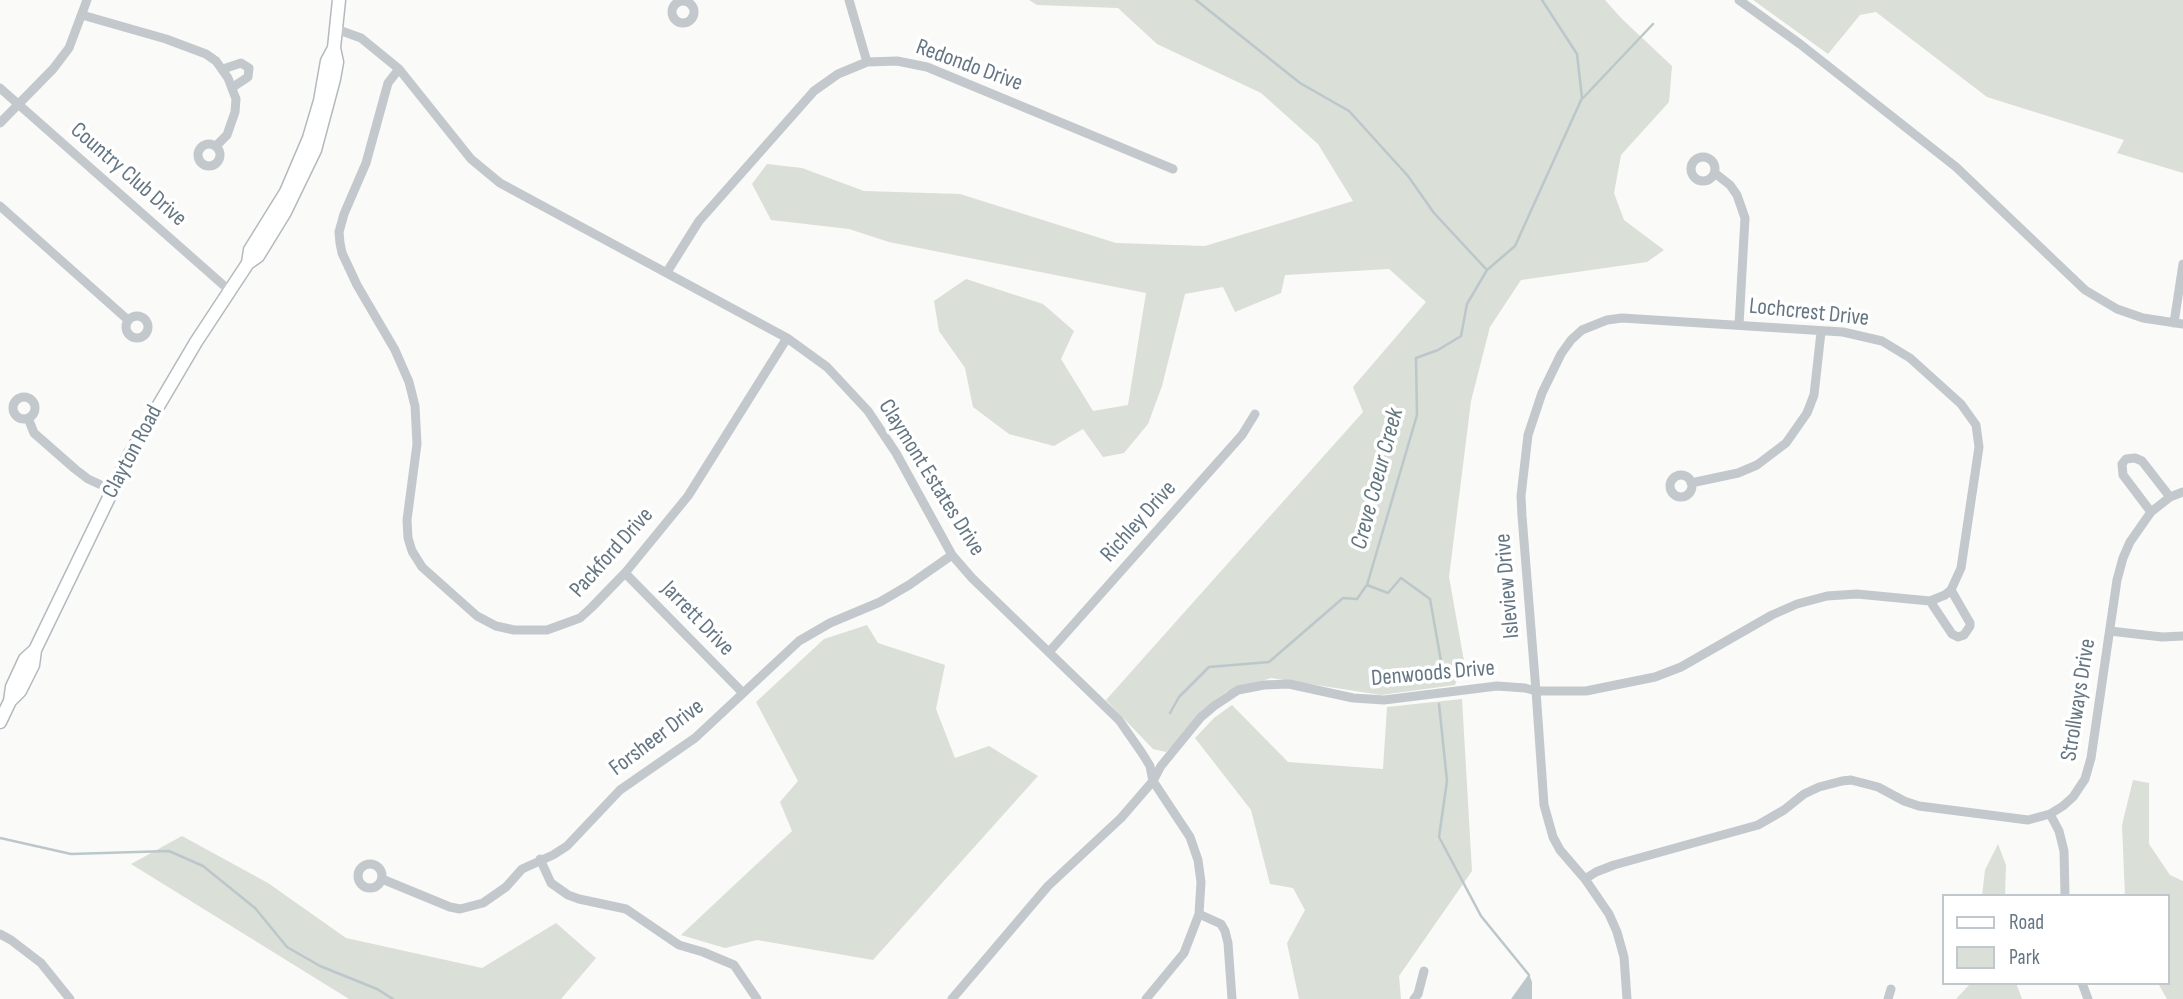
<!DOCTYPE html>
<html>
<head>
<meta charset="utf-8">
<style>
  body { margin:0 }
  #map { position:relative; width:2183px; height:999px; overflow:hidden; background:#fafaf8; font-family:"Sofia Sans Condensed",sans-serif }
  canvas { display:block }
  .legend { position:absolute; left:1942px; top:894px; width:228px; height:91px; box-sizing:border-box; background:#fff; border:2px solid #c1c8cd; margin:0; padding:9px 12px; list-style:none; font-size:21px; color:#657683 }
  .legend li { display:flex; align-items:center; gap:14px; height:35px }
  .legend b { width:35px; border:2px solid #c1c8cd }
</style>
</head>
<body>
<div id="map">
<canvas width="2183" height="999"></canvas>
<ul class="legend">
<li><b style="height:9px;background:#fff"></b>Road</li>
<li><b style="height:19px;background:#dadfd7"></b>Park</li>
</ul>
</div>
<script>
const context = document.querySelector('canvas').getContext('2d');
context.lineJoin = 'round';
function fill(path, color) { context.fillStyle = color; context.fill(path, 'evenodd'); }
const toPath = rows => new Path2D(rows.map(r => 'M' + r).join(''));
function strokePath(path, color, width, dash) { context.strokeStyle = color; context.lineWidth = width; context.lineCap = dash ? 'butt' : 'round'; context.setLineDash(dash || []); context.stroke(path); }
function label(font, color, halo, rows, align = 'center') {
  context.font = font + ' "Sofia Sans Condensed",sans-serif'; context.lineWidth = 7; context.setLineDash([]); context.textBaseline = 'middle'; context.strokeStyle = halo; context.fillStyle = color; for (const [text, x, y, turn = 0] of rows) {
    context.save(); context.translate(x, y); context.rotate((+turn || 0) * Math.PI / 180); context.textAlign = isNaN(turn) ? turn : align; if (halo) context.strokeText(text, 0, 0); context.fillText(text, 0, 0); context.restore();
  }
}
fill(toPath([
  [1029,0,1605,0,1622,19,1672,66,1669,102,1621,155,1614,193,1624,220,1664,250,1647,262,1521,280,1490,327,1471,401,1449,577,1464,661,1455,685,1381,695,1271,678,1226,692,1202,710,1182,736,1166,752,1153,749,1106,700,1363,412,1353,387,1426,302,1389,269,1285,275,1281,293,1235,312,1223,287,1185,294,1162,386,1148,424,1124,453,1103,457,1083,429,1054,446,1009,434,973,407,965,368,939,331,934,301,966,279,1043,304,1074,331,1061,359,1093,411,1128,405,1146,293,889,242,849,229,771,220,752,184,767,164,802,168,864,191,960,194,1116,243,1205,246,1353,201,1318,144,1261,93,1157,44,1118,8,1037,5],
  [1753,0,2183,0,2183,173,2117,153,2124,140,1987,97,1876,12,1860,15,1828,54],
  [867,625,878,643,945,665,936,709,955,758,989,746,1038,776,873,960,757,940,725,948,681,935,792,831,780,802,798,781,756,702,824,639],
  [1462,699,1472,871,1399,976,1401,999,1299,999,1287,943,1305,910,1293,888,1270,884,1251,810,1195,738,1214,718,1232,705,1288,762,1383,769,1387,707],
  [2133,780,2149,783,2149,844,2170,875,2183,881,2183,999,2167,999,2158,983,2167,983,2167,896,2125,896,2122,825],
  [182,836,268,883,346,938,482,968,556,923,596,958,561,999,349,999,131,864],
  [1998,844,2006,865,2005,896,1982,896,1985,870],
  [1971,983,2016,983,2022,999,1956,999]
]), '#dadfd7');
fill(toPath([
  [1529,974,1532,982,1532,999,1511,999]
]), '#bbc7cb');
strokePath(toPath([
  [1196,0,1300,83,1349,111,1408,176,1434,213,1486,269],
  [1583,98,1653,24],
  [1440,679,1441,661,1430,599,1401,578,1388,593,1367,585,1417,415,1416,358,1438,350,1461,336,1467,304,1487,270,1515,246,1582,98,1577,54,1542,0],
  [1439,704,1447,781,1439,837,1481,916,1529,975],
  [1170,713,1179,697,1209,667,1269,662,1343,598,1357,599,1366,586],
  [0,838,71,854,169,851,203,866,255,908,287,947,320,966,377,989,393,999]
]), '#bbc7cb', 2.5);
const secondary = toPath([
  [248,263,258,256,285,212,315,150,334,79,337,62,334,48,339,0],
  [10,701,20,691,33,665,35,650,130,454,196,342,248,263,250,250,286,192,309,138,320,101,327,61,334,48],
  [0,722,10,701,12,687,25,659,35,650]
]);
strokePath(secondary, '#b3babf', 15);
strokePath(toPath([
  [849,0,867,62],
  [1739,0,1800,44,1956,167,2085,290,2117,309,2143,318,2183,324],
  '672 12a11 11 0 1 1 22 0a11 11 0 1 1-22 0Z',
  [82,15,166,39,206,54,216,61,228,78,236,99,235,112,227,135,216,146],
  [336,29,361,38,399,69,471,159,500,183,787,338,827,367,868,411,896,453,952,555,972,578,1119,720,1142,753,1150,766,1153,781,1190,837,1198,860,1201,882,1199,914,1184,953,1146,999],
  [223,69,241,63,249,68,248,77,233,87],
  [399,69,388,83,366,163,344,214,339,232,340,243,342,253,357,285,395,350,409,382,415,406,417,444,407,520,408,538,412,551,422,567,477,616,496,626,514,630,547,630,580,618,591,608,625,573,688,496,787,338],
  [0,88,230,291],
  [0,123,53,69,69,48,87,0],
  '198 155a11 11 0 1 1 22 0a11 11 0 1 1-22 0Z',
  '1691 169a12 12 0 1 1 24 0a12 12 0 1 1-24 0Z',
  [1716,174,1730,185,1737,195,1745,218,1739,325],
  [0,206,128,320],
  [667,272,699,221,814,91,838,74,867,62,897,61,927,67,1173,169],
  '126 327a11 11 0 1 1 22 0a11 11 0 1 1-22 0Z',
  [2174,323,2183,264],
  '13 408a11 11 0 1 1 22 0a11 11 0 1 1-22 0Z',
  [28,418,34,433,75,469,88,479,112,490],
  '1670 486a11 11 0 1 1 22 0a11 11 0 1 1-22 0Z',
  [1691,483,1738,473,1757,465,1786,443,1807,413,1814,395,1821,332],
  [2151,512,2123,475,2122,464,2126,459,2135,458,2142,461,2170,497],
  [625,573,742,692],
  [1930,601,1952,634,1958,637,1964,635,1970,626,1970,623,1951,590],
  [2110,631,2162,637,2183,636],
  [1049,652,1242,435,1255,414],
  [2050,814,2059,831,2064,851,2065,896],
  [540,859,551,883,568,895,579,899,626,909,679,945,703,952,734,965,757,999],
  '358 876a12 12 0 1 1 24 0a12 12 0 1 1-24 0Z',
  [382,879,450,907,460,909,483,903,506,887,522,869,553,855,567,846,620,790,695,738,799,641,830,623,880,602,909,585,952,555],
  [1585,879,1596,872,1614,865,1758,825,1784,810,1804,794,1819,787,1842,781,1851,780,1878,787,1904,801,1919,806,2028,820,2050,814,2063,806,2073,797,2085,779,2091,758,2117,580,2123,558,2130,542,2151,512,2170,497,2183,492],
  [1199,914,1221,924,1225,931,1228,943,1232,999],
  [0,934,11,940,41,963,70,999],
  [2082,983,2088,999],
  [952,999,1048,886,1121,818,1153,781,1161,766,1201,717,1214,706,1238,690,1264,685,1289,684,1353,698,1384,700,1497,686,1525,688,1536,691,1586,691,1655,677,1681,667,1772,615,1797,604,1827,596,1857,594,1930,601,1945,595,1951,590,1961,568,1979,447,1976,425,1961,404,1910,358,1882,341,1843,332,1622,318,1607,320,1582,330,1571,340,1561,354,1542,393,1528,435,1521,496,1522,516,1536,691,1544,805,1553,837,1560,850,1585,879,1609,914,1617,932,1624,957,1627,999],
  [1414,999,1418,994,1424,971],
  [1888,999,1891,989]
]), '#c3c8cc', 9);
strokePath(secondary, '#fff', 12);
label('23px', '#657683', '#fff', [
  ["Redondo Drive",969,66,20],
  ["Country Club Drive",128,175,41],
  ["Lochcrest Drive",1809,313,6],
  ["Clayton Road",133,452,-62],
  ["Claymont Estates Drive",931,478,58],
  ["Richley Drive",1139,522,-48],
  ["Packford Drive",612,553,-48],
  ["Isleview Drive",1508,586,-95],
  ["Jarrett Drive",697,619,46],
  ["Denwoods Drive",1433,674,-5],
  ["Strollways Drive",2079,700,-81],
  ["Forsheer Drive",657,738,-37]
]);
label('italic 24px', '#60757c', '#fff', [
  ["Creve Coeur Creek",1378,479,-75]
]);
</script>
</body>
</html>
